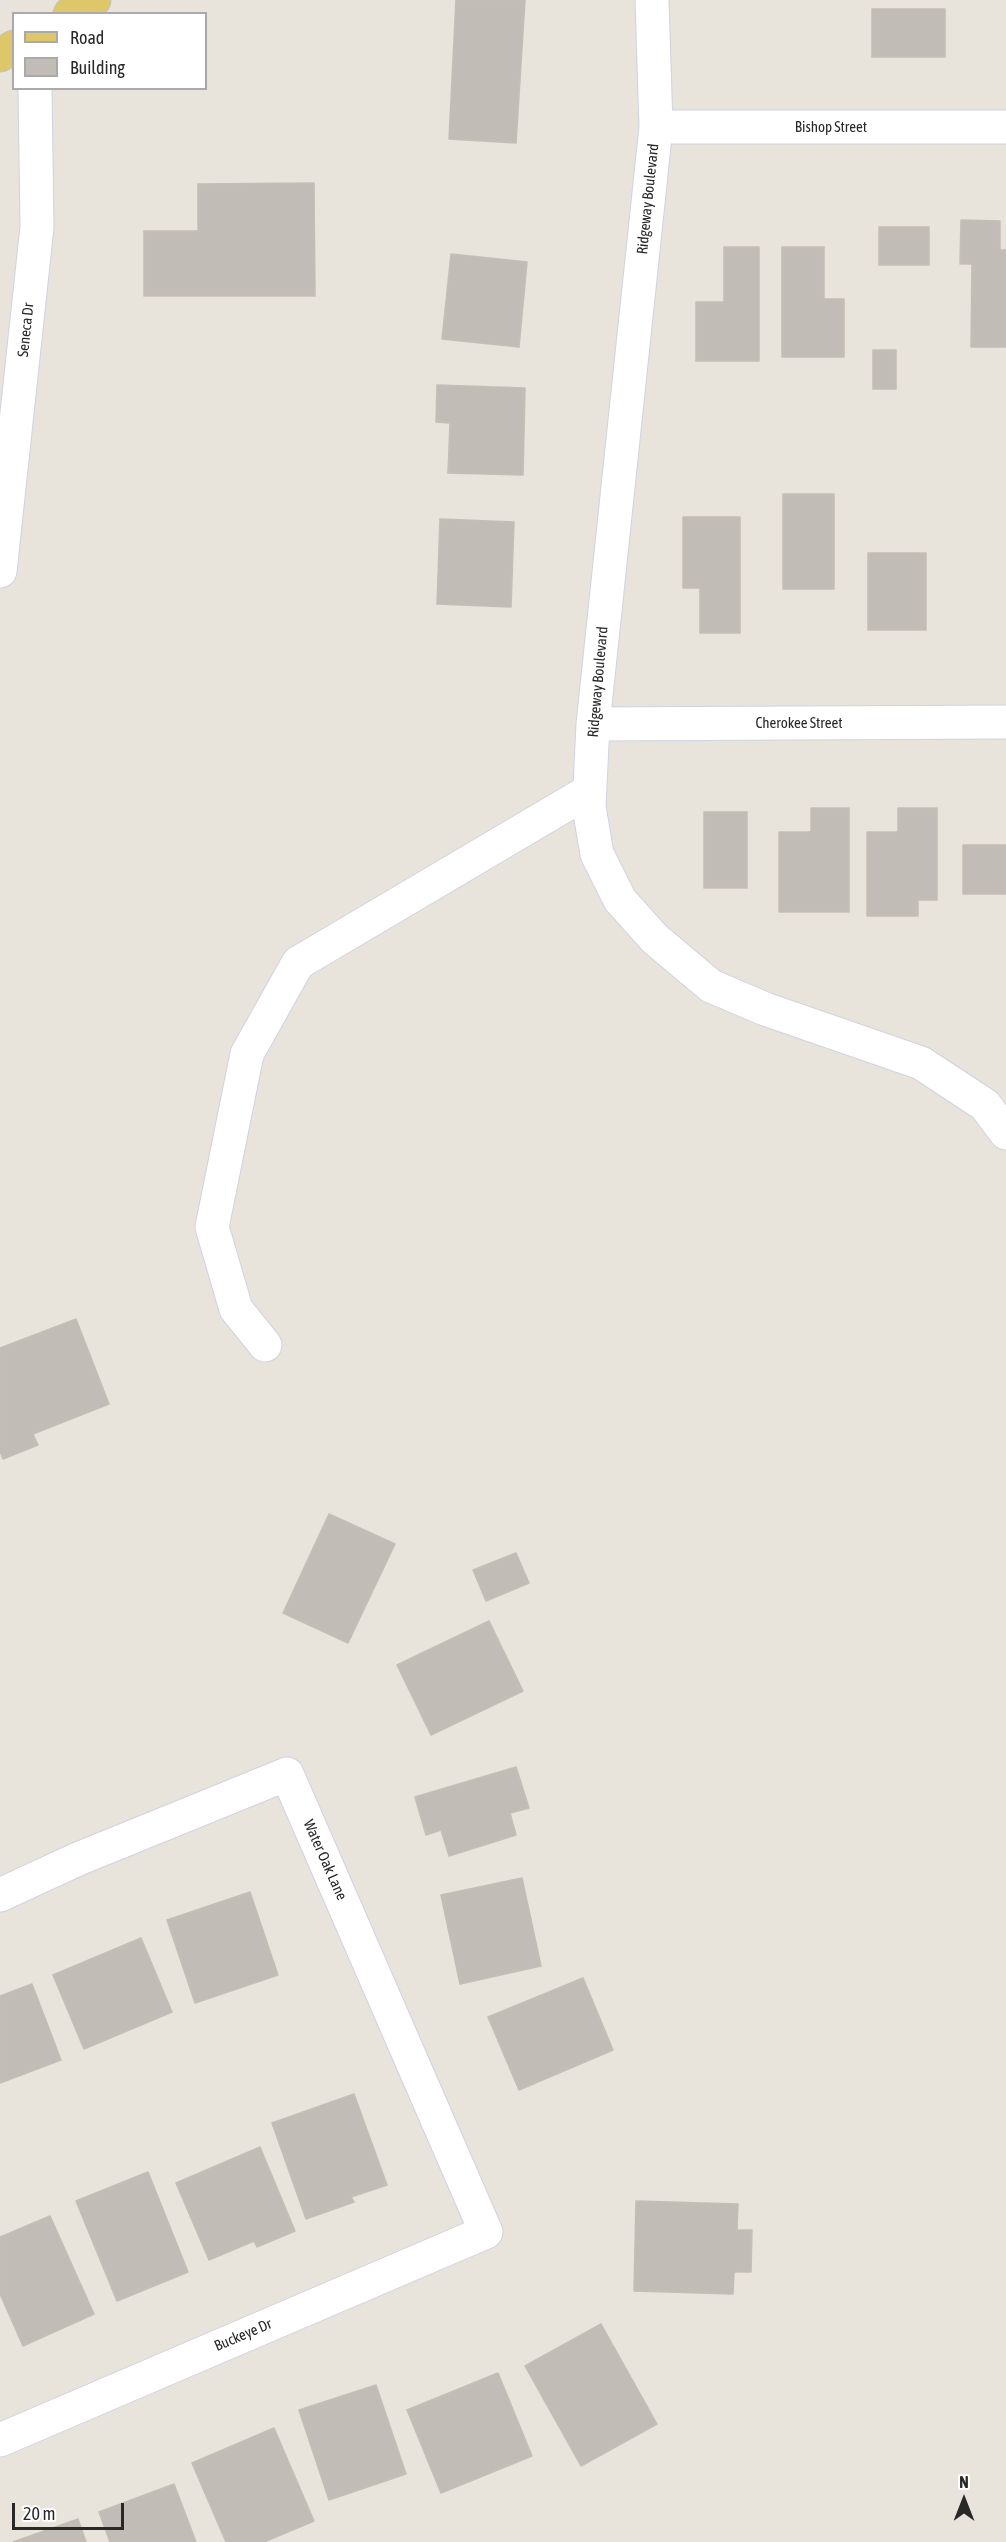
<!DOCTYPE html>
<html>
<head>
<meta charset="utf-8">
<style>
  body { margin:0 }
  #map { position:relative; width:1006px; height:2542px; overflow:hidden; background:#e8e3db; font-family:"Asap Condensed",sans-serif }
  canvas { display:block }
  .legend { position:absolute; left:12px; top:12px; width:195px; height:78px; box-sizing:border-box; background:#fff; border:2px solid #a9a9a9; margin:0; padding:8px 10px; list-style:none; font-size:18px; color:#282828 }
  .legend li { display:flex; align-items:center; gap:12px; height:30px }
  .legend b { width:30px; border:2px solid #a9a9a9 }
  .north { position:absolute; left:934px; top:2470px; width:60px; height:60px; -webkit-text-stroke:4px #fff; paint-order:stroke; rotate:0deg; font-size:16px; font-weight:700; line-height:24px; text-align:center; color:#282828 }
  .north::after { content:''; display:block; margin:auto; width:21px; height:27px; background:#282828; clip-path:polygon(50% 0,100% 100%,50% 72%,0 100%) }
  .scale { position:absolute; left:12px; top:2503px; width:112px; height:27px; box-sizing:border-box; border:3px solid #282828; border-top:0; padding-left:8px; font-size:18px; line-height:21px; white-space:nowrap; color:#282828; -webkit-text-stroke:4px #fff; paint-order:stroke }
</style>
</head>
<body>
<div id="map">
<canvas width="1006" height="2542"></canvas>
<ul class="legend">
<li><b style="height:8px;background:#dec76a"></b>Road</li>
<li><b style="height:16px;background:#c1bdb6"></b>Building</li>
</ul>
<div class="north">N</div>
<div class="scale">20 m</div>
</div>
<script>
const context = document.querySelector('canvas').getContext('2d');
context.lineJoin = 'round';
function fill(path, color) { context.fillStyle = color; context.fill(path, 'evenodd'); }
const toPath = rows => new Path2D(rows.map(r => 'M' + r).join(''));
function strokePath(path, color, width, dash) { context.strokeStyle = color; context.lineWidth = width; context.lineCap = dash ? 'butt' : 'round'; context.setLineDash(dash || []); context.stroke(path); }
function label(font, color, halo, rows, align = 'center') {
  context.font = font + ' "Asap Condensed",sans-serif'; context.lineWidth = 5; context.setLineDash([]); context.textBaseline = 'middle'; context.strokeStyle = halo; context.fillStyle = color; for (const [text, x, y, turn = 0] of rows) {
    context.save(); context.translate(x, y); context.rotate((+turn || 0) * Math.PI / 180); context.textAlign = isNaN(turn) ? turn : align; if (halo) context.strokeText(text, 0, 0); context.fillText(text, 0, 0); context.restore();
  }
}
const building = toPath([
  [456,0,525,0,516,143,449,139,456,0],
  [872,9,945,9,945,57,872,57,872,9],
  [314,183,315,296,144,296,144,231,198,231,198,184,314,183],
  [961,220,1000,221,1000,250,1006,250,1006,347,971,347,972,264,960,264,961,220],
  [879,227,929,227,929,265,879,265,879,227],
  [724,247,759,247,759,361,696,361,696,302,724,302,724,247],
  [782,247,824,247,824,299,844,299,844,357,782,357,782,247],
  [451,254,527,262,519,347,442,339,451,254],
  [873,350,896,350,896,389,873,389,873,350],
  [437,385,525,388,523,475,448,473,450,423,436,422,437,385],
  [783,494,834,494,834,589,783,589,783,494],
  [683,517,740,517,740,633,700,633,700,588,683,588,683,517],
  [440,519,514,522,511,607,437,604,440,519],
  [868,553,926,553,926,630,868,630,868,553],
  [811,808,849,808,849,912,779,912,779,832,811,832,811,808],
  [898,808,937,808,937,900,918,900,918,916,867,916,867,832,898,832,898,808],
  [704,812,747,812,747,888,704,888,704,812],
  [963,845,1006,845,1006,894,963,894,963,845],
  [76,1319,109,1404,33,1434,38,1445,3,1459,0,1451,0,1348,76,1319],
  [329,1514,395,1544,348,1643,283,1613,329,1514],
  [516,1553,529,1583,486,1601,473,1570,516,1553],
  [489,1621,523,1691,431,1735,397,1665,489,1621],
  [516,1767,529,1808,510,1813,516,1835,449,1856,441,1830,426,1835,415,1797,516,1767],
  [522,1878,541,1966,460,1984,441,1895,522,1878],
  [250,1892,278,1975,195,2003,167,1920,250,1892],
  [141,1938,172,2012,84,2049,53,1975,141,1938],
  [583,1978,613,2050,519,2090,488,2017,583,1978],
  [32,1984,61,2060,0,2083,0,1996,32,1984],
  [354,2094,387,2185,351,2197,354,2202,306,2219,272,2123,354,2094],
  [260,2147,295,2231,257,2247,254,2241,209,2260,176,2183,260,2147],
  [148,2172,188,2272,117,2301,76,2201,148,2172],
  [636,2201,738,2204,737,2230,752,2230,751,2272,734,2272,733,2294,634,2291,636,2201],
  [50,2216,94,2314,23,2346,0,2294,0,2237,50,2216],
  [601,2324,657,2424,581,2466,525,2366,601,2324],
  [498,2373,532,2456,441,2493,407,2410,498,2373],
  [376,2385,406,2474,329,2500,299,2410,376,2385],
  [274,2428,314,2521,264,2542,226,2542,192,2463,274,2428],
  [174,2484,196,2542,110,2542,99,2512,174,2484],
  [78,2519,86,2542,13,2542,78,2519]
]);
fill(building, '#c1bdb6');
strokePath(building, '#c3bfb5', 1.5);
const minor = toPath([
  [652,0,656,127,593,724,589,807,597,854,620,900,655,939,711,986,765,1009,921,1063,985,1105,1006,1133],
  [656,127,1006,127],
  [0,571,37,227,35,88],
  [593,724,1006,722],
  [265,1345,236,1309,212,1227,247,1054,298,963,589,791],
  [0,1895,78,1859,287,1774,486,2232,0,2440]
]);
const major = toPath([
  [70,14,94,0],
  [0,55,14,47]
]);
strokePath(minor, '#d0d3df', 35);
strokePath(major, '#c3c3c3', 35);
strokePath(minor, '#fff', 33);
strokePath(major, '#dec76a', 33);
label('15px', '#282828', '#fff', [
  ["Bishop Street",831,127],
  ["Ridgeway Boulevard",648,199,-84],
  ["Seneca Dr",26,330,-84],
  ["Ridgeway Boulevard",598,682,-85],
  ["Cherokee Street",799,723],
  ["Water Oak Lane",325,1860,66],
  ["Buckeye Dr",243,2335,-23]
]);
</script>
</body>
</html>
